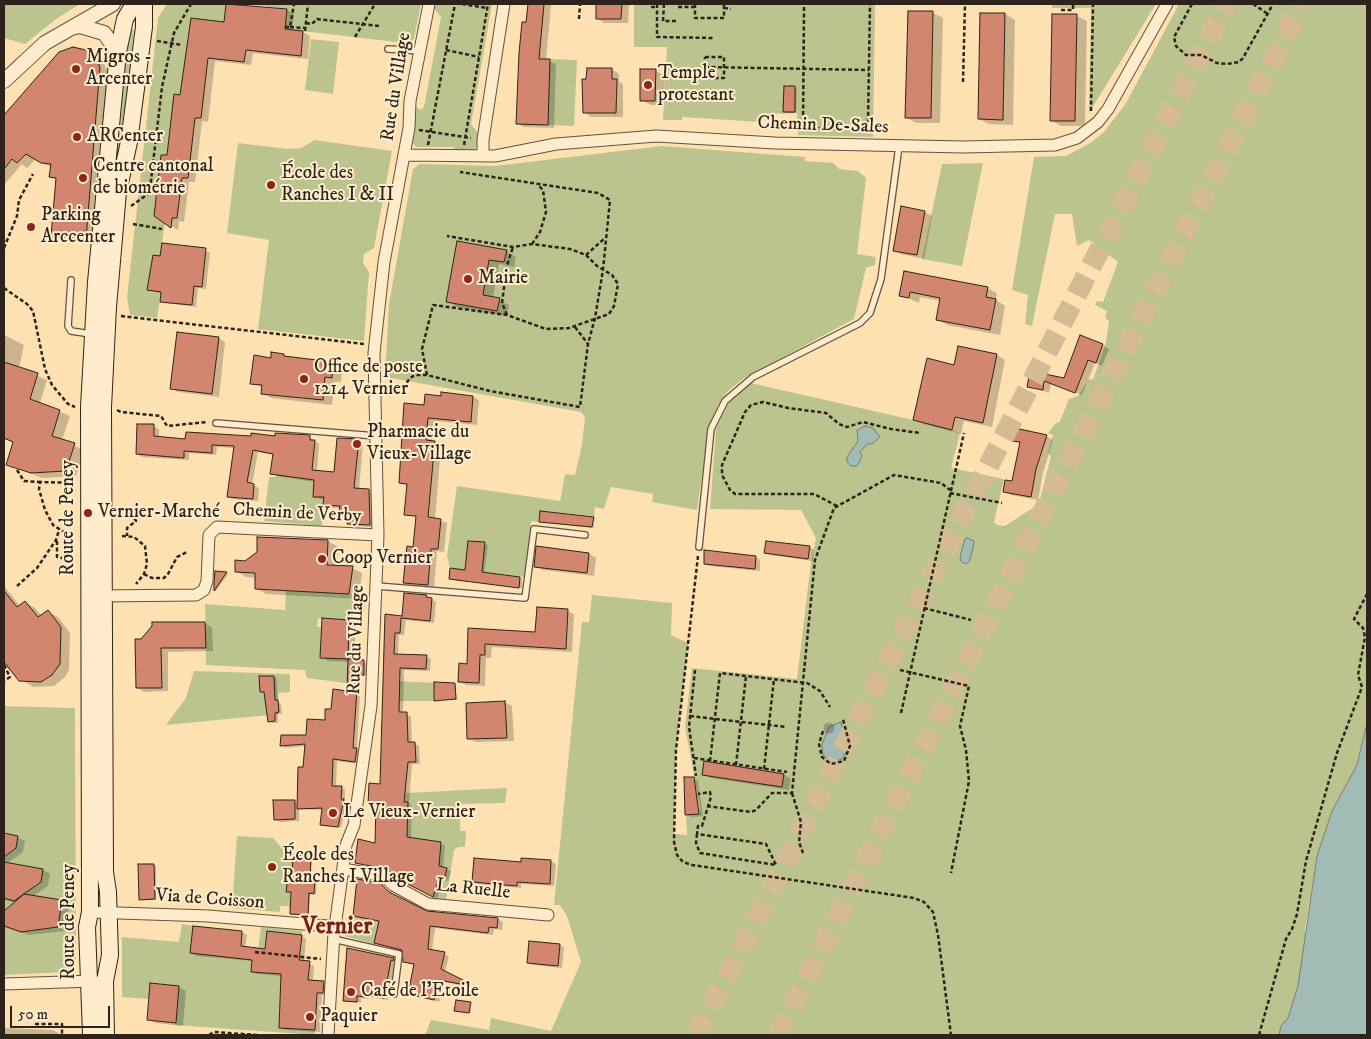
<!DOCTYPE html>
<html>
<head>
<meta charset="utf-8">
<style>
  body { margin:0 }
  #map { position:relative; width:1371px; height:1039px; overflow:hidden; background:#fee1b1; font-family:"IM FELL DW Pica",serif }
  canvas { display:block }
  .frame { position:absolute; inset:0; border:5px solid #2e231a; pointer-events:none }
  .scale { position:absolute; left:10px; top:1006px; width:100px; height:22px; box-sizing:border-box; border:2px solid #2e231a; border-top:0; padding-left:6px; font-size:15px; line-height:18px; white-space:nowrap; color:#2e231a; -webkit-text-stroke:4px #feeccc; paint-order:stroke }
</style>
</head>
<body>
<div id="map">
<canvas width="1371" height="1039"></canvas>
<div class="frame"></div>
<div class="scale">50 m</div>
</div>
<script>
const context = document.querySelector('canvas').getContext('2d');
context.lineJoin = 'round';
function fill(path, color) { context.fillStyle = color; context.fill(path, 'evenodd'); }
const toPath = rows => new Path2D(rows.map(r => 'M' + r).join(''));
function strokePath(path, color, width, dash) { context.strokeStyle = color; context.lineWidth = width; context.lineCap = dash ? 'butt' : 'round'; context.setLineDash(dash || []); context.stroke(path); }
function label(font, color, halo, rows, align = 'center') {
  context.font = font + ' "IM FELL DW Pica",serif'; context.lineWidth = 4; context.setLineDash([]); context.textBaseline = 'middle'; context.strokeStyle = halo; context.fillStyle = color; for (const [text, x, y, turn = 0] of rows) {
    context.save(); context.translate(x, y); context.rotate((+turn || 0) * Math.PI / 180); context.textAlign = isNaN(turn) ? turn : align; if (halo) context.strokeText(text, 0, 0); context.fillText(text, 0, 0); context.restore();
  }
}
fill(toPath([
  [4,4,80,4,56,19,25,44,4,38],
  [167,4,226,4,224,22,191,18,180,95,174,94,167,155,161,155,154,216,165,223,160,256,153,255,147,290,161,292,157,318,130,315,127,298,158,18],
  [247,4,421,4,414,38,410,43,404,43,285,29,287,9],
  [433,4,492,4,471,124,479,134,478,145,473,151,455,151,453,147,416,147,411,141,415,105,420,110,424,107,441,17,433,7],
  [634,4,875,4,873,137,798,135,797,113,768,114,760,122,682,117,682,120,663,120,667,47,634,47],
  [1052,4,1156,4,1089,113,1091,8,1052,8],
  [1179,4,1367,4,1367,723,1357,765,1332,811,1317,856,1305,929,1309,1035,425,1035,431,1020,489,1030,491,1018,551,1031,581,962,567,916,560,905,554,905,582,622,589,622,592,595,672,603,671,635,688,643,676,750,674,834,687,835,686,815,699,814,700,808,685,727,692,668,797,679,811,562,816,538,801,510,710,509,716,429,729,402,744,387,751,383,913,420,960,433,951,468,1004,479,994,522,997,525,1005,526,1039,504,1051,456,1048,453,1053,435,1048,433,1055,424,1060,421,1069,399,1078,396,1089,379,1093,380,1106,342,1109,321,1105,318,1107,311,1095,305,1097,301,1103,302,1118,262,1089,240,1077,246,1072,214,1055,214,1032,326,1025,324,1028,295,1012,290,1034,157,1066,156,1090,143,1103,133,1125,105],
  [130,29,134,30,109,248,98,322,122,90],
  [311,39,339,42,333,94,305,90],
  [550,59,577,60,574,126,548,125],
  [315,140,392,151,374,248,364,254,363,263,369,272,364,341,258,329,269,240,227,233,238,143,288,149,301,148],
  [662,146,805,157,805,161,833,163,839,169,858,171,866,178,857,254,876,257,875,265,866,268,854,319,744,378,727,392,718,405,709,426,697,510,652,502,653,494,611,487,604,509,595,507,594,516,540,511,539,522,531,521,524,577,450,568,447,556,457,486,560,501,565,474,575,475,582,445,585,417,581,412,385,377,389,304,413,169,420,164,495,166],
  [983,163,962,266,922,259,942,164],
  [277,475,318,481,320,489,313,489,313,497,324,497,322,526,264,521,269,477,276,477],
  [286,591,365,595,364,615,353,614,353,620,318,618,317,627,321,627,320,658,355,659,354,684,307,678,305,670,206,665,205,604,285,610],
  [194,671,290,674,290,692,278,693,279,714,166,725,186,698],
  [395,681,438,683,434,701,399,701],
  [4,706,75,708,76,962,66,972,4,975],
  [507,788,505,803,460,804,460,831,466,831,465,847,458,847,454,850,446,901,432,898,440,876,403,844,407,828,408,806,405,806,405,793],
  [237,836,273,838,288,855,311,856,310,878,315,878,314,894,309,894,308,915,290,914,289,906,280,906,280,912,232,908],
  [349,915,383,922,374,944,345,936],
  [182,924,193,926,190,953,252,958,251,972,281,974,279,1027,315,1030,315,1035,175,1025,179,986,150,983,149,999,122,997,122,937,179,942],
  [261,927,302,931,302,935,268,931,300,951,258,950]
]), '#bbc48f');
const water = toPath([
  [865,426,873,428,880,437,872,444,867,444,860,452,862,456,859,463,857,466,851,466,847,462,847,457,858,441,857,430,865,426],
  [967,538,974,541,973,548,969,562,965,564,960,560,961,553,965,539,967,538],
  [841,722,847,750,842,759,832,762,823,755,822,744,829,727,841,722],
  [1367,723,1367,1035,1279,1035,1281,1026,1288,1018,1298,986,1317,856,1332,811,1357,765,1367,723]
]);
fill(water, '#a3bbb5');
strokePath(water, '#747e77', 1);
fill(toPath([
  [227,4,287,10,294,14,292,31,303,32,310,36,308,59,253,53,251,65,215,61,208,122,202,121,195,182,189,182,184,222,179,221,178,230,155,215,181,96,225,23],
  [528,4,560,4,551,5,546,60,556,64,554,128,524,127,517,123],
  [597,4,629,4,628,23,604,23,597,18],
  [933,13,943,18,940,123,916,123,906,117],
  [1005,14,1015,20,1013,125,989,124,979,119],
  [1053,15,1077,16,1087,21,1085,126,1061,126,1051,120],
  [86,51,104,64,109,73,95,243,62,241,52,235,57,180,51,176,52,168,36,159,27,168,22,164,4,185,4,117,60,53],
  [612,69,619,74,619,82,623,84,623,117,591,117,584,112,588,70],
  [656,71,665,76,664,105,651,105,641,100],
  [795,87,797,88,796,113,786,113,785,111],
  [925,212,932,216,924,259,901,254,894,250],
  [458,243,506,251,516,257,514,267,499,264,493,298,509,305,507,316,457,307,448,301],
  [163,245,210,252,206,289,198,288,196,307,165,303,161,301,162,293,148,290,161,257],
  [905,273,987,288,997,293,996,300,1005,306,1000,335,947,325,937,319,941,301,920,297,919,303,901,295],
  [4,335,24,345,19,368,47,380,40,403,70,416,62,440,84,450,76,476,42,478,8,464,14,443,4,439],
  [218,338,225,342,219,397,178,392,171,388],
  [1102,345,1109,349,1102,366,1095,363,1082,395,1051,383,1049,393,1028,386,1031,372,1064,379],
  [284,355,289,358,333,363,342,369,341,382,334,382,332,405,271,398,262,393,263,388,252,383,272,359],
  [997,355,1005,360,992,427,964,421,961,434,923,424,914,419,955,366],
  [442,397,473,397,479,400,477,425,434,421,432,442,441,446,435,519,447,523,444,552,437,551,434,588,410,586,404,583,414,548,417,518,405,514,408,486,400,482,425,407],
  [154,426,159,429,159,437,186,440,309,437,319,444,317,472,335,474,358,441,363,443,359,490,369,490,374,493,375,527,353,526,348,524,349,516,340,513,341,508,329,508,324,505,325,500,314,497,315,482,276,476,271,473,274,455,258,452,252,485,259,488,258,501,233,499,228,496,235,448,217,447,216,455,189,453,189,460,142,457,137,454],
  [1046,436,1053,440,1043,473,1038,500,1011,495,1004,491,1013,483,1021,444,1014,440],
  [593,518,594,528,540,522],
  [258,538,328,541,338,547,337,567,352,568,362,573,359,599,266,594,256,588,256,578,246,577,236,571,258,553],
  [469,542,488,545,484,574,520,578,522,579,522,588,450,579,466,572],
  [810,547,814,550,813,561,770,555,765,553],
  [538,548,589,554,596,558,594,576,543,570,535,566],
  [756,557,760,560,760,571,710,566,705,564],
  [216,572,228,574,216,591,215,591],
  [4,586,20,606,25,602,35,608,42,616,48,612,58,617,70,633,69,670,65,677,54,686,33,687,13,674,4,664],
  [426,596,436,602,434,623,406,620,404,635,399,635,398,655,426,657,431,659,430,671,404,670,403,714,411,716,412,743,419,746,420,764,412,764,409,803,412,806,411,839,445,845,443,868,451,871,448,881,444,880,437,899,398,878,389,870,357,863,376,845,377,807,369,805,381,785,386,616,403,617],
  [567,611,574,614,572,652,492,647,491,658,486,658,485,686,466,685,459,681,468,665,470,630,537,633],
  [323,620,349,621,356,625,354,661,368,663,367,676,361,676,357,749,360,752,359,764,337,761,336,787,345,789,345,801,347,803,341,828,321,824,323,810,299,809,299,821,280,822,275,819,294,801,298,804,304,769,306,746,285,748,282,746,307,736,326,722,348,692,349,662,328,661,321,657],
  [154,623,205,623,212,628,213,651,168,652,168,691,144,692,137,687,142,640,154,627],
  [274,677,277,679,278,702,281,704,282,714,278,714,278,723,273,723,270,721,264,693,261,691],
  [455,685,457,700,435,700],
  [504,702,512,706,514,741,476,742,468,738],
  '823.5 728a5.5 5.5 0 1 1 11 0a5.5 5.5 0 1 1-11 0Z',
  [705,763,784,775,791,779,789,790,711,778,704,774],
  [693,778,698,781,703,816,691,817,687,814],
  [4,834,17,837,25,841,23,852,6,864,43,870,50,874,48,886,32,897,62,902,69,906,65,931,29,935,4,926,4,913,16,903,4,900],
  [310,857,312,858,311,879,317,881,316,894,310,894,309,915,293,915,291,914,292,893,288,892,293,878],
  [522,859,551,861,556,864,554,886,521,884,521,888,478,884,474,882,522,863],
  [139,865,156,866,156,900,140,899],
  [380,884,394,895,427,913,498,919,503,922,502,930,494,929,493,935,435,928,432,951,449,956,445,972,471,987,443,982,439,1002,409,993,415,965,404,962,403,951,375,943,380,922,354,915],
  [242,932,247,935,245,948,266,950,301,936,306,939,304,962,314,966,313,981,328,985,328,995,322,995,320,1032,285,1030,280,1027,282,976,257,974,252,971,253,961,196,956,191,953],
  [559,945,564,947,562,968,533,965,528,963],
  [348,949,398,961,395,962,388,1000,369,997,368,999,361,998,361,1003,345,1000],
  [179,987,186,991,183,1026,155,1023,148,1019],
  [470,1003,471,1013,457,1011],
  [4,1028,53,1030,62,1035,4,1035]
]), '#0003');
const building = toPath([
  [226,4,287,9,285,29,303,31,301,56,246,50,244,62,208,58,201,118,195,118,188,178,182,178,177,218,172,218,171,228,154,216,161,155,167,155,174,94,180,95,191,18,224,22,226,4],
  [528,4,544,4,539,59,550,59,548,125,516,124,519,53,522,22,526,22,528,4],
  [596,4,622,4,621,19,596,19,596,4],
  [908,11,933,11,931,118,905,118,908,11],
  [980,13,1005,13,1003,120,978,119,980,13],
  [1052,14,1077,14,1075,121,1050,121,1052,14],
  [73,47,86,50,95,57,100,67,86,239,51,236,56,178,49,177,51,164,41,163,26,154,17,163,12,159,4,169,4,115,59,52,73,47],
  [587,68,612,68,612,79,617,79,616,113,583,113,582,79,586,79,587,68],
  [640,69,656,69,655,101,640,101,640,69],
  [784,86,795,86,795,112,783,112,784,86],
  [901,206,925,211,917,255,893,251,901,206],
  [457,241,507,250,504,262,489,260,483,295,500,298,497,311,446,302,457,241],
  [162,243,206,248,202,287,194,286,192,305,160,302,161,292,147,290,153,255,160,256,162,243],
  [904,271,988,287,986,297,996,299,990,330,936,320,940,298,910,292,909,298,899,296,904,271],
  [177,332,219,337,212,394,170,389,177,332],
  [1080,335,1103,344,1096,363,1088,360,1075,393,1044,381,1043,390,1027,387,1030,371,1064,378,1080,335],
  [958,346,997,354,983,423,955,417,952,430,913,420,927,358,954,365,958,346],
  [271,352,284,354,284,356,333,362,332,378,325,377,323,400,261,394,262,385,250,384,254,355,271,358,271,352],
  [4,362,38,373,30,399,60,410,52,436,75,443,66,471,31,473,6,465,13,442,4,438,4,362],
  [441,392,473,396,471,422,428,418,426,440,435,441,428,517,441,519,438,549,431,549,428,585,403,583,407,546,413,547,416,516,404,515,407,484,399,483,404,403,424,405,425,394,441,396,441,392],
  [137,424,154,424,154,436,185,439,186,432,251,436,251,433,275,436,275,433,310,435,310,440,315,440,312,470,334,472,337,438,359,439,354,488,369,489,370,525,347,524,348,514,339,513,340,506,323,505,324,497,313,497,314,480,270,474,273,454,253,450,247,482,254,484,253,499,227,497,234,446,212,445,212,453,184,451,184,458,136,454,137,424],
  [1015,428,1047,435,1036,469,1031,497,1003,492,1005,480,1012,481,1020,442,1012,441,1015,428],
  [540,511,594,517,592,527,539,522,540,511],
  [257,537,328,540,327,565,353,566,349,594,255,589,255,573,235,572,235,560,245,561,257,552,257,537],
  [468,541,485,542,482,572,520,577,519,588,449,579,450,568,465,570,468,541],
  [766,541,810,546,808,559,764,553,766,541],
  [536,546,589,553,587,573,534,567,536,546],
  [704,550,756,556,755,569,704,564,704,550],
  [215,571,227,572,214,591,214,582,215,571],
  [4,591,17,607,25,601,38,617,48,610,61,627,60,664,52,675,41,682,19,681,4,662,4,591],
  [404,593,427,595,426,597,432,598,430,621,401,618,400,633,395,633,394,654,427,655,426,669,400,668,399,712,407,712,408,742,415,742,416,762,408,762,404,802,408,802,407,837,441,842,439,866,447,868,444,880,439,879,433,897,398,879,386,869,355,863,358,839,375,843,376,805,368,805,369,783,380,784,385,614,402,616,404,593],
  [537,607,568,609,566,649,485,644,485,655,480,655,479,683,458,682,459,663,467,664,468,628,535,632,537,607],
  [322,618,349,620,348,659,320,658,322,618],
  [152,622,205,622,206,648,161,648,162,688,136,688,135,639,141,639,152,626,152,622],
  [348,659,364,660,364,675,358,674,353,748,357,748,355,762,333,759,332,786,342,786,341,799,344,799,338,827,320,825,322,808,297,809,298,767,303,767,305,744,280,746,281,735,306,735,307,719,325,720,325,709,331,709,333,689,347,691,348,659],
  [259,676,274,676,275,700,278,700,279,712,275,713,275,721,268,722,264,692,260,692,259,676],
  [434,682,455,683,456,699,434,701,434,682],
  [505,701,507,738,467,739,466,703,505,701],
  [704,761,784,774,782,787,702,775,704,761],
  [684,777,694,777,699,814,685,815,684,777],
  [273,800,295,800,295,819,274,820,273,800],
  [4,833,18,836,16,848,4,857,4,833],
  [293,855,311,856,310,878,315,878,314,894,309,893,308,915,290,914,291,892,286,892,288,877,292,877,293,855],
  [474,858,521,862,521,858,551,860,550,884,517,882,517,886,472,882,474,858],
  [4,862,43,869,41,882,14,901,4,898,4,862],
  [138,864,154,864,155,899,139,900,138,864],
  [357,879,380,883,389,892,427,911,498,918,497,928,489,927,488,933,430,926,428,949,445,952,441,969,467,982,466,985,439,980,434,1000,408,994,414,964,403,962,402,950,374,943,379,921,353,916,357,879],
  [24,894,62,900,58,927,21,932,4,926,4,911,24,894],
  [193,926,242,931,241,946,265,949,267,931,302,935,299,960,310,961,308,980,324,981,323,993,317,993,315,1030,279,1028,281,974,251,972,252,960,190,953,193,926],
  [529,941,560,944,558,966,527,963,529,941],
  [347,948,394,958,393,961,391,960,384,998,365,995,365,997,357,996,357,1002,343,1001,347,948],
  [150,983,179,986,176,1023,147,1020,150,983],
  [456,1000,471,1002,469,1013,454,1011,456,1000]
]);
fill(building, '#d28670');
strokePath(building, '#2e231a', 1);
strokePath(toPath([
  [696,1035,1226,4],
  [777,1035,1301,4]
]), '#d4bb93', 21, [21, 11]);
const service = toPath([
  [388,49,421,51],
  [71,280,68,326,71,331,91,334],
  [216,423,376,436],
  [699,547,711,429,725,401,753,377,860,323,870,313,881,279,899,146],
  [377,586,525,598,534,529,585,535],
  [333,939,399,954,394,994]
]);
const minor = toPath([
  [404,155,495,156,556,144,656,136,775,143,963,147,1055,145,1077,138,1098,122,1108,109,1167,4],
  [483,156,483,140,504,4],
  [98,596,196,595,204,590,207,581,209,535,217,527,378,535],
  [343,869,384,876,393,885,428,904,548,915],
  [90,912,208,916,328,926],
  [336,920,346,845,354,825,371,706,378,535,374,353,384,262,409,128,410,101,429,4],
  [4,984,94,981],
  [328,1035,334,933]
]);
const tertiary = toPath([
  [71,28,80,26,104,33,118,52],
  [4,81,45,43,113,4]
]);
const secondary = toPath([
  [91,1035,87,927,90,912,89,407,96,282,118,52,125,19,134,4],
  [106,1035,105,981,110,955,108,892,105,872,103,407,108,307,118,192,129,142,144,27,144,4]
]);
strokePath(service, '#625240', 8);
strokePath(minor, '#625240', 13);
strokePath(tertiary, '#625240', 16);
strokePath(secondary, '#2e231a', 18);
strokePath(toPath([
  [462,4,487,8],
  [657,4,657,37,715,38],
  [664,4,663,21,677,21],
  [695,4,695,18,724,18,724,4],
  [1192,4,1174,37,1176,46,1186,55,1201,55,1217,63,1227,64,1239,62,1243,58,1273,4],
  [1253,4,1268,14],
  [651,7,657,7],
  [678,7,695,7],
  [804,7,803,128,858,129,868,123,870,4],
  [724,8,731,9],
  [1061,10,1073,10,1073,4],
  [579,19,580,4],
  [306,23,312,24,317,19,379,26],
  [285,27,290,27,294,4],
  [290,27,306,28],
  [305,31,308,4],
  [355,37,375,4],
  [157,41,182,45],
  [446,50,479,57],
  [705,57,724,57,724,78,705,78,705,57],
  [705,67,869,70],
  [963,82,965,4],
  [1091,111,1093,4],
  [419,130,471,138],
  [428,145,455,4],
  [464,145,488,4],
  [131,206,148,194,150,189,162,87,174,33,191,4],
  [133,224,162,229],
  [532,244,540,232,546,212,543,190,539,186],
  [4,248,17,216,19,200,33,174],
  [586,255,605,238],
  [4,288,27,304,33,311,45,369,52,385,68,404,75,407],
  [507,315,502,303,507,265,513,247],
  [121,316,364,344],
  [575,327,588,344],
  [427,375,422,349,433,305,507,315,546,329,569,328,609,314,614,306,618,284,612,275,597,266,586,255,570,249,532,244,513,247,447,236],
  [403,388,410,378,415,375,427,375,490,391,580,407,588,344,595,318,603,270,610,200,598,193,460,172],
  [117,410,121,412,161,416,167,426,207,422],
  [17,470,24,481,40,482],
  [950,493,1002,503],
  [837,506,814,494,735,494,730,490,722,475,722,465,745,412,751,405,763,402,788,408,826,413,839,424,847,427,863,422,891,429,920,433],
  [116,517,133,516,136,521,127,528,127,536],
  [72,533,64,532,53,525,45,510,39,489,40,482,76,483],
  [122,536,134,537,145,546,147,564,144,574,136,584],
  [57,541,57,557,62,558,74,547],
  [698,556,676,750,674,842,677,855,683,862,692,865,914,898,924,902,933,912,938,935,951,1035],
  [144,574,152,578,164,578,168,574,177,557,187,552],
  [17,586,37,568,56,540,59,530],
  [924,608,971,620],
  [4,665,10,677,4,681],
  [695,670,689,727,696,776],
  [900,670,969,686,960,726,966,750,969,781,951,873],
  [901,713,964,433],
  [690,716,786,727],
  [823,731,819,744,822,757,831,764,844,761,850,746,843,719],
  [694,758,787,772],
  [710,761,720,673,807,683,820,691,830,707],
  [736,765,746,676],
  [764,769,774,679],
  [792,793,801,822,799,842,803,853],
  [707,806,751,812,756,810,772,793,792,793,815,560,834,508,894,475,941,483,950,490],
  [697,834,696,843,700,853,776,865,766,844,697,834,698,826,702,826,711,797,710,792,698,794],
  [255,952,321,959],
  [35,1024,62,1024,62,1035],
  [209,1035,214,1032,257,1035],
  [1259,1035,1286,939,1292,929,1297,914,1306,861,1337,753,1362,687,1358,675,1365,637,1363,628,1354,619,1367,594]
]), '#2e231a', 2.5, [4, 2.5]);
strokePath(service, '#feeccc', 5.5);
strokePath(minor, '#feeccc', 11);
strokePath(tertiary, '#feeccc', 14);
strokePath(secondary, '#feeccc', 16);
for (const [x, y, r, color] of [
  [76,69,5,"#8f2418"],
  [648,85,5,"#8f2418"],
  [77,137,5,"#8f2418"],
  [83,178,5,"#8f2418"],
  [271,185,5,"#8f2418"],
  [31,227,5,"#8f2418"],
  [468,279,5,"#8f2418"],
  [304,379,5,"#8f2418"],
  [357,444,5,"#8f2418"],
  [88,513,5,"#8f2418"],
  [322,559,5,"#8f2418"],
  [333,813,5,"#8f2418"],
  [272,867,5,"#8f2418"],
  [351,992,5,"#8f2418"],
  [310,1017,5,"#8f2418"]
]) { const dot = new Path2D(); dot.arc(x, y, r, 0, 2 * Math.PI); context.fillStyle = color; context.fill(dot); strokePath(dot, '#feeccc', 2); }
label('19px', '#2e231a', '#feeccc', [
  ["Migros -",86,58],
  ["Arcenter",86,80],
  ["Temple",658,74],
  ["protestant",658,96],
  ["ARCenter",87,137],
  ["Centre cantonal",93,167],
  ["de biométrie",93,189],
  ["École des",281,174],
  ["Ranches I & II",281,196],
  ["Parking",41,216],
  ["Arccenter",41,238],
  ["Mairie",478,279],
  ["Office de poste",314,368],
  ["1214 Vernier",314,390],
  ["Pharmacie du",367,433],
  ["Vieux-Village",367,455],
  ["Vernier-Marché",98,513],
  ["Coop Vernier",332,559],
  ["Le Vieux-Vernier",343,813],
  ["École des",282,856],
  ["Ranches I Village",282,878],
  ["Café de l'Etoile",361,992],
  ["Paquier",320,1017]
], 'left');
label('19px', '#2e231a', '#feeccc', [
  ["Rue du Village",397,87,-81],
  ["Chemin De-Sales",823,126,2],
  ["Chemin de Verby",297,514,3],
  ["Route de Peney",69,518,-90],
  ["Rue du Village",357,640,-88],
  ["La Ruelle",473,890,6],
  ["Via de Coisson",210,900,4],
  ["Route de Peney",70,922,-90]
]);
label('bold 24px', '#7a1f14', '#feeccc', [
  ["Vernier",337,928]
]);
</script>
</body>
</html>
